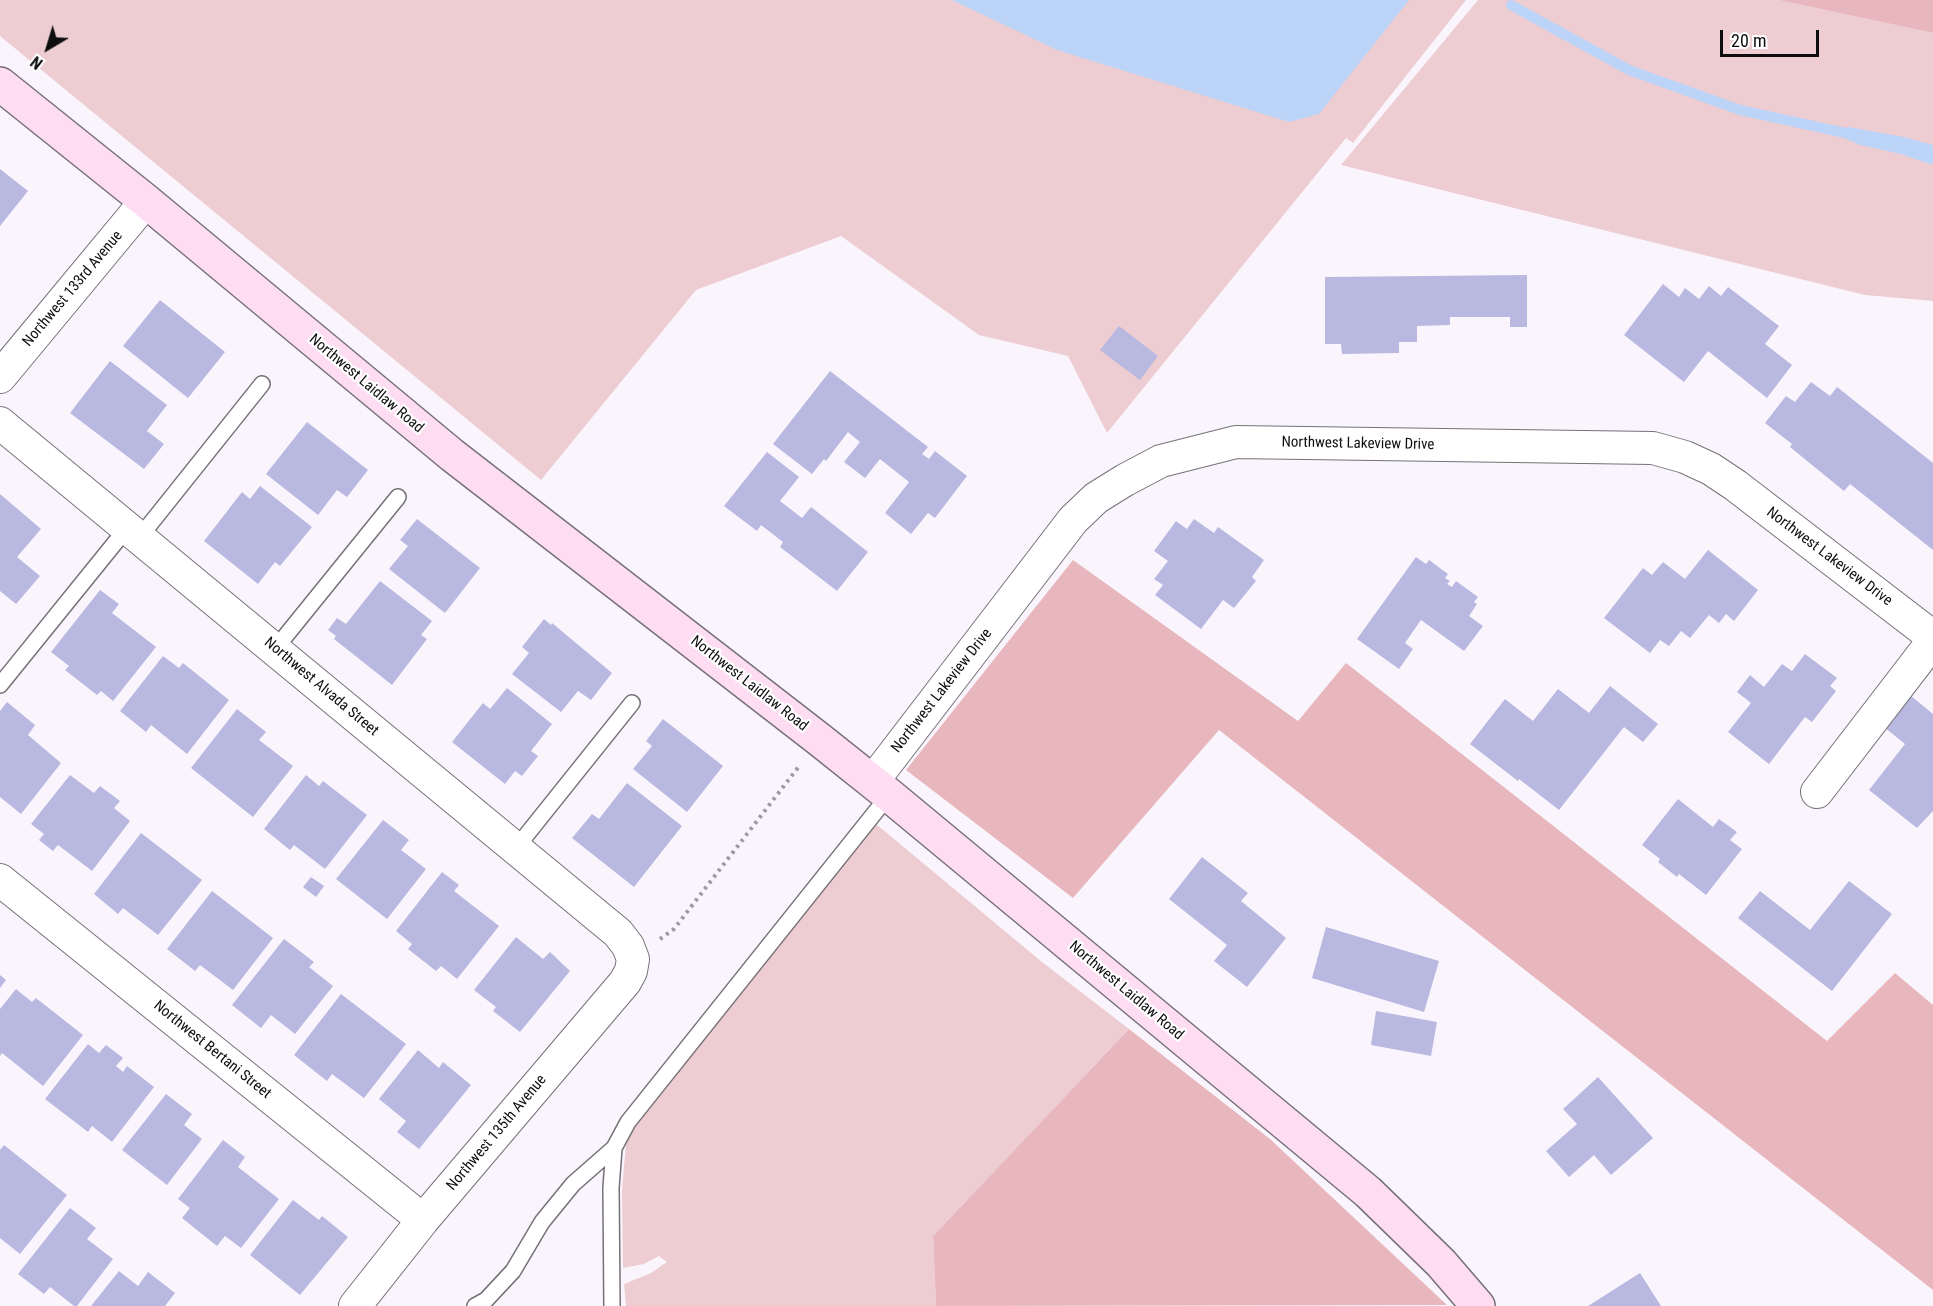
<!DOCTYPE html>
<html>
<head>
<meta charset="utf-8">
<style>
  body { margin:0 }
  #map { position:relative; width:1933px; height:1306px; overflow:hidden; background:#faf5fd; font-family:"Roboto Condensed",sans-serif }
  canvas { display:block }
  .north { position:absolute; left:18px; top:18px; width:60px; height:60px; -webkit-text-stroke:4px #fff; paint-order:stroke; rotate:218deg; font-size:16px; font-weight:700; line-height:24px; text-align:center; color:#0e0d0f }
  .north::after { content:''; display:block; margin:auto; width:21px; height:27px; background:#0e0d0f; clip-path:polygon(50% 0,100% 100%,50% 72%,0 100%) }
  .scale { position:absolute; left:1720px; top:30px; width:99px; height:27px; box-sizing:border-box; border:3px solid #0e0d0f; border-top:0; padding-left:8px; font-size:18px; line-height:21px; white-space:nowrap; color:#0e0d0f; -webkit-text-stroke:4px #fff; paint-order:stroke }
</style>
</head>
<body>
<div id="map">
<canvas width="1933" height="1306"></canvas>
<div class="north">N</div>
<div class="scale">20 m</div>
</div>
<script>
const context = document.querySelector('canvas').getContext('2d');
context.lineJoin = 'round';
function fill(path, color) { context.fillStyle = color; context.fill(path, 'evenodd'); }
const toPath = rows => new Path2D(rows.map(r => 'M' + r).join(''));
function strokePath(path, color, width, dash) { context.strokeStyle = color; context.lineWidth = width; context.lineCap = dash ? 'butt' : 'round'; context.setLineDash(dash || []); context.stroke(path); }
function label(font, color, halo, rows, align = 'center') {
  context.font = font + ' "Roboto Condensed",sans-serif'; context.lineWidth = 4.5; context.setLineDash([]); context.textBaseline = 'middle'; context.strokeStyle = halo; context.fillStyle = color; for (const [text, x, y, turn = 0] of rows) {
    context.save(); context.translate(x, y); context.rotate((+turn || 0) * Math.PI / 180); context.textAlign = isNaN(turn) ? turn : align; if (halo) context.strokeText(text, 0, 0); context.fillText(text, 0, 0); context.restore();
  }
}
fill(toPath([
  [0,0,1466,0,1353,143,1346,138,1107,433,1068,356,979,335,841,236,696,290,541,480,0,36],
  [1478,0,1778,0,1933,33,1933,301,1865,295,1341,165],
  [876,824,1042,962,1129,1029,933,1236,936,1306,626,1306,624,1284,651,1273,667,1262,659,1256,644,1264,623,1268,622,1191,626,1143,636,1123,796,920]
]), '#edcdd1');
fill(toPath([
  [1778,0,1933,0,1933,33],
  [1073,560,1298,721,1346,663,1827,1041,1895,973,1933,1005,1933,1290,1219,730,1073,898,906,770],
  [1129,1029,1270,1139,1447,1305,936,1306,933,1236]
]), '#e8b7be');
fill(toPath([
  [952,0,1409,0,1319,114,1289,122,1057,50],
  [1849,127,1904,137,1933,145,1933,165,1901,154,1860,145,1846,139,1836,130]
]), '#bbd4f8');
strokePath(toPath([
  [1511,5,1629,70,1740,110,1850,134]
]), '#bbd4f8', 10);
fill(toPath([
  [0,169,28,191,0,226],
  [1527,275,1527,327,1510,327,1510,317,1450,317,1450,325,1417,326,1417,342,1399,342,1399,353,1342,354,1341,344,1325,344,1325,277],
  [1663,284,1679,297,1685,288,1699,299,1709,286,1721,296,1728,287,1779,326,1765,344,1792,365,1767,398,1708,351,1684,382,1624,335],
  [160,300,225,352,188,398,123,346],
  [1119,326,1158,356,1140,380,1100,350],
  [110,361,167,405,147,431,164,444,144,469,70,413],
  [830,371,928,447,922,454,929,459,935,451,967,476,935,518,928,513,911,534,885,513,909,482,880,459,865,478,844,462,860,442,848,432,826,461,824,459,812,474,773,444],
  [1811,382,1830,396,1837,387,1933,463,1933,550,1850,484,1844,491,1790,447,1792,444,1765,423,1786,396,1795,402],
  [307,422,368,470,347,497,337,490,318,515,266,474],
  [767,452,799,477,780,501,802,518,811,507,868,552,837,591,780,547,783,542,761,525,757,531,724,506],
  [260,486,312,527,280,566,275,562,258,584,204,541,242,492,250,499],
  [0,494,41,529,17,557,40,576,16,604,0,591],
  [417,519,480,568,445,613,389,569,408,546,400,540],
  [1194,519,1214,533,1218,527,1264,560,1252,577,1256,581,1234,608,1223,600,1201,629,1155,595,1163,585,1154,579,1168,561,1154,551,1176,521,1187,529],
  [1708,550,1758,590,1734,621,1726,614,1719,623,1709,615,1690,638,1681,631,1669,646,1660,640,1650,653,1604,618,1643,568,1652,575,1663,562,1685,579],
  [1416,557,1426,564,1429,560,1448,574,1445,578,1450,581,1447,584,1452,587,1456,581,1478,597,1474,602,1477,604,1469,616,1483,626,1464,651,1421,620,1405,643,1413,649,1399,669,1357,639],
  [380,581,432,621,421,635,427,639,392,685,334,639,336,636,328,630,337,618,346,624],
  [100,590,119,604,112,613,156,647,113,701,101,691,97,695,65,670,69,666,51,652],
  [544,619,551,625,552,623,612,673,591,700,578,691,561,712,512,674,529,653,522,647],
  [1805,654,1837,678,1830,686,1836,691,1812,722,1805,717,1769,764,1728,732,1751,703,1737,692,1750,675,1764,687,1782,664,1792,671],
  [163,656,179,668,183,663,229,700,187,754,151,725,146,732,120,711],
  [1610,686,1658,724,1643,742,1624,727,1559,810,1519,779,1518,781,1470,744,1505,699,1533,721,1558,689,1589,713],
  [507,688,552,724,531,751,538,756,522,776,515,771,505,784,452,742,483,703,490,709],
  [1905,691,1933,714,1933,811,1917,828,1869,790,1905,744,1879,723],
  [7,702,35,725,28,735,61,763,21,814,0,797,0,711],
  [237,709,266,732,259,740,293,766,253,817,191,768],
  [663,719,723,766,687,812,633,769,652,746,646,741],
  [70,775,94,793,100,786,120,801,114,808,130,821,92,871,58,845,53,851,39,840,44,834,31,824],
  [306,775,319,786,323,781,367,815,325,869,294,845,290,850,264,829],
  [627,783,682,826,634,887,572,838,592,814,599,819],
  [1678,799,1713,827,1719,819,1737,832,1730,840,1742,849,1706,895,1679,874,1677,877,1658,862,1660,859,1642,845],
  [383,820,409,840,401,850,426,869,387,919,336,879],
  [141,833,202,880,158,935,123,908,118,914,94,894],
  [1202,857,1248,893,1241,901,1286,938,1247,987,1214,961,1227,945,1169,899],
  [442,872,459,885,454,891,499,926,457,979,441,966,436,971,408,949,412,944,396,931],
  [311,877,324,886,316,897,303,887],
  [1849,881,1892,914,1832,991,1738,918,1760,891,1810,930],
  [212,891,273,938,233,990,200,965,195,971,167,949],
  [1326,927,1439,961,1424,1012,1312,978],
  [516,937,543,959,550,952,570,971,520,1032,493,1011,496,1007,474,990],
  [284,939,314,962,309,967,333,986,295,1034,271,1015,261,1028,232,1005],
  [0,975,6,980,0,988],
  [16,989,32,1002,36,998,83,1035,43,1086,2,1053,0,1056,0,1009],
  [341,994,406,1044,364,1098,332,1074,327,1081,294,1055],
  [1376,1011,1437,1022,1431,1056,1371,1045],
  [88,1044,99,1053,106,1045,123,1058,116,1066,123,1072,127,1066,154,1087,112,1142,92,1126,88,1132,45,1099],
  [418,1050,439,1068,443,1062,471,1085,419,1149,397,1132,406,1121,379,1099],
  [1598,1077,1653,1138,1611,1175,1594,1155,1569,1177,1546,1151,1577,1124,1563,1109],
  [166,1094,192,1114,184,1125,202,1139,167,1185,122,1150],
  [223,1140,245,1157,238,1167,279,1199,241,1248,225,1236,217,1246,182,1218,190,1208,178,1199],
  [4,1145,67,1195,20,1254,0,1238,0,1150],
  [293,1200,319,1220,322,1216,348,1237,300,1295,250,1255],
  [70,1208,96,1228,87,1239,113,1259,77,1306,74,1306,50,1287,44,1294,18,1274],
  [119,1271,138,1286,148,1272,175,1293,165,1306,91,1306],
  [1640,1273,1661,1306,1588,1306]
]), '#b8b8e0');
const lane = toPath([
  [139,538,262,384],
  [275,649,398,497],
  [0,685,127,528],
  [516,848,632,703],
  [475,1306,486,1300,513,1271,542,1222,573,1184,614,1148,628,1122,889,795],
  [612,1306,611,1188,614,1148]
]);
const street = toPath([
  [0,377,146,201],
  [0,423,618,933,628,946,633,959,631,971,625,982,423,1220,355,1306],
  [873,781,1073,520,1096,498,1125,480,1161,461,1236,442,1653,448,1685,457,1711,469,1735,485,1933,637],
  [1817,792,1933,641],
  [0,880,423,1220]
]);
const secondary = toPath([
  [0,84,146,201,452,455,820,740,889,795,1368,1192,1441,1263,1478,1306]
]);
strokePath(lane, '#757177', 18);
strokePath(street, '#757177', 34);
strokePath(secondary, '#757177', 36);
strokePath(toPath([
  [660,939,674,929,800,765]
]), '#9e9aa0', 4, [3, 4.5]);
strokePath(lane, '#fff', 15);
strokePath(street, '#fff', 32);
strokePath(secondary, '#feddf3', 33);
label('15px', '#0e0d0f', '#fff', [
  ["Northwest 133rd Avenue",73,289,-50],
  ["Northwest Laidlaw Road",366,384,40],
  ["Northwest Lakeview Drive",1358,444,1],
  ["Northwest Lakeview Drive",1829,557,37],
  ["Northwest Laidlaw Road",749,684,38],
  ["Northwest Alvada Street",321,687,40],
  ["Northwest Lakeview Drive",942,691,-52],
  ["Northwest Laidlaw Road",1126,991,40],
  ["Northwest Bertani Street",212,1050,39],
  ["Northwest 135th Avenue",497,1133,-50]
]);
</script>
</body>
</html>
